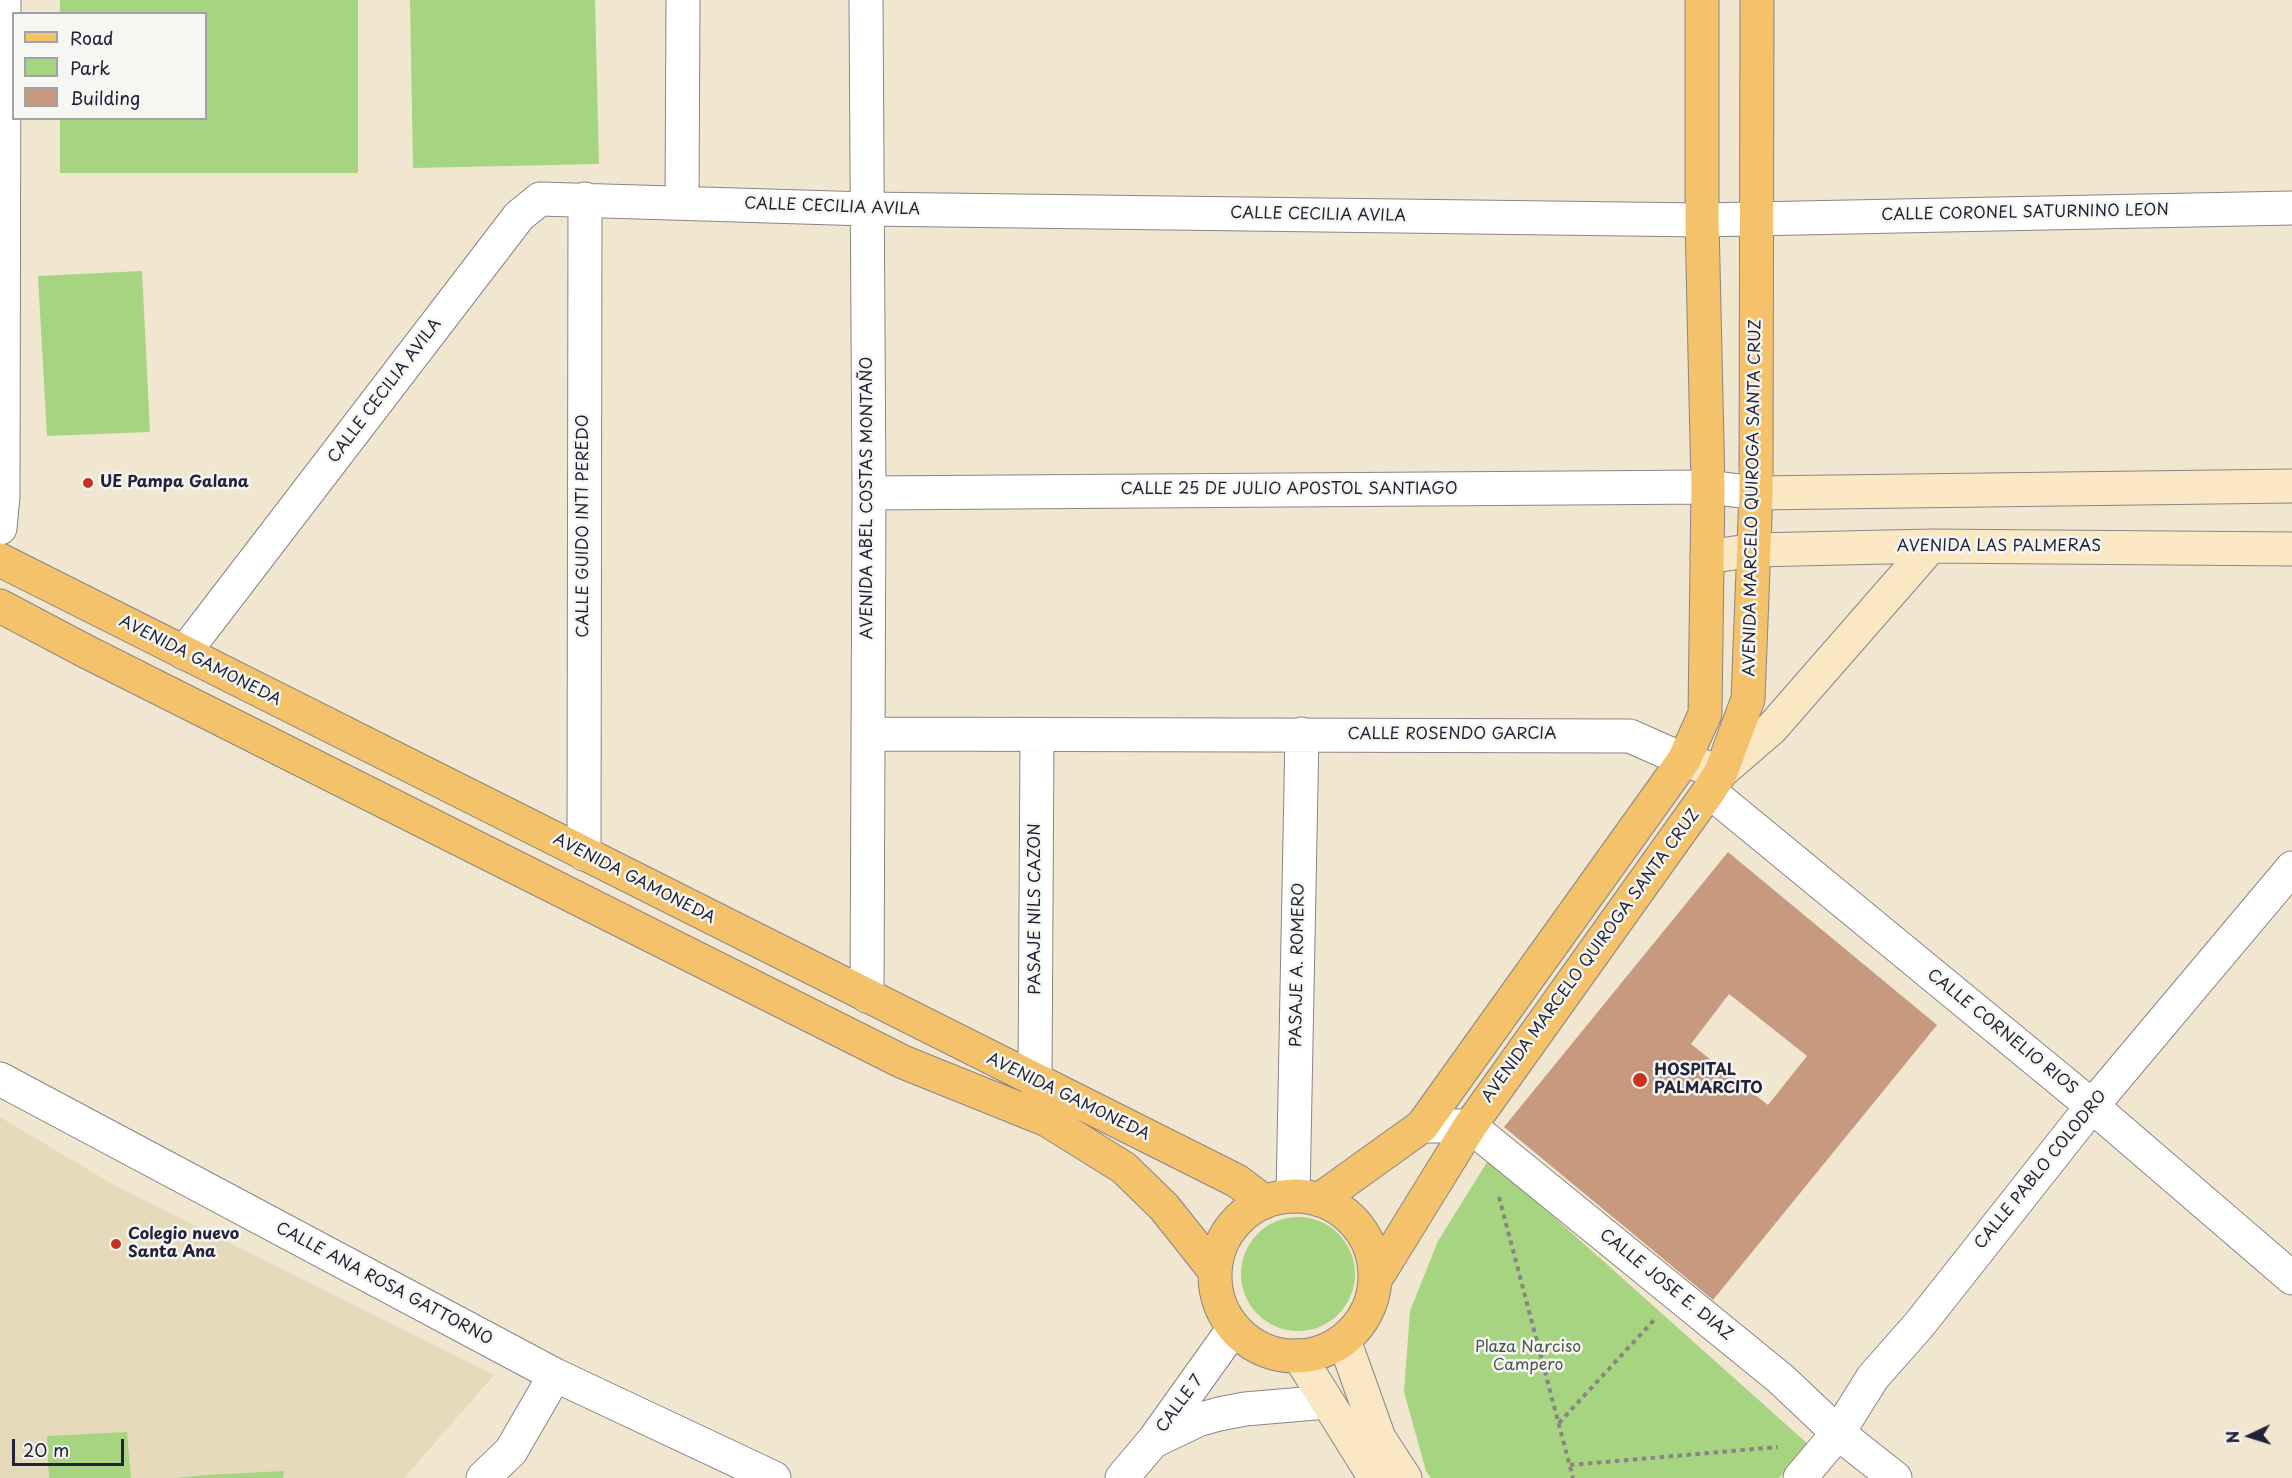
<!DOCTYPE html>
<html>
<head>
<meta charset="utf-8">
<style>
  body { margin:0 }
  #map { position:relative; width:2292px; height:1478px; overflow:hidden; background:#f1e7d1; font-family:"Playpen Sans",sans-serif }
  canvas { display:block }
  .legend { position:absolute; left:12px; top:12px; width:195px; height:108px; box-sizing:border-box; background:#f6f6f2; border:2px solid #a1a1a9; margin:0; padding:8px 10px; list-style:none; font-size:18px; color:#22223b }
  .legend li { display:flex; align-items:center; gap:12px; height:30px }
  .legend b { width:30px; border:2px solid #a1a1a9 }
  .north { position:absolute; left:2220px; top:1406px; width:60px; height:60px; -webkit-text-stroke:4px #f6f6f2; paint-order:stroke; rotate:266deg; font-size:16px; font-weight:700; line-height:24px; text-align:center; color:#22223b }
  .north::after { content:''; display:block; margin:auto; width:21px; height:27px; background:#22223b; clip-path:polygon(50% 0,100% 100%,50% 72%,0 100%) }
  .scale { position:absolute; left:12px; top:1439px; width:112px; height:27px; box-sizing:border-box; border:3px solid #22223b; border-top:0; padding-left:8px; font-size:18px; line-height:21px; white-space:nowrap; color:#22223b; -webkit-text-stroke:4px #f6f6f2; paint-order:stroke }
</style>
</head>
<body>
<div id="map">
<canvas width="2292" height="1478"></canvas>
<ul class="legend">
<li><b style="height:8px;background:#f3c26a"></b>Road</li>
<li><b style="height:16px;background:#a6d481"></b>Park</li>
<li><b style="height:16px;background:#c79a7f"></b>Building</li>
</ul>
<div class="north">N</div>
<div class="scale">20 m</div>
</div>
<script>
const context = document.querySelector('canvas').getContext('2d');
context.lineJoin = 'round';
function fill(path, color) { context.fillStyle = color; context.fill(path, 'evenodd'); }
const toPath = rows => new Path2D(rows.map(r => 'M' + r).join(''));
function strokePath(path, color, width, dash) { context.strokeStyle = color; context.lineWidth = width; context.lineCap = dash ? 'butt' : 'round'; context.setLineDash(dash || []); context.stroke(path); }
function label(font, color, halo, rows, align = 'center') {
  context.font = font + ' "Playpen Sans",sans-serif'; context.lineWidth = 5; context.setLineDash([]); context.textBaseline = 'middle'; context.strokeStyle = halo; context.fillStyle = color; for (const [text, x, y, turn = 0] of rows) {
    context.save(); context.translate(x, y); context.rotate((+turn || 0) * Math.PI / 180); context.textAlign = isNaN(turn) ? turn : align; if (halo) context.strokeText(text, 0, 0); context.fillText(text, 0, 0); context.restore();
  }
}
fill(toPath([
  [0,1117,116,1186,494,1375,404,1478,0,1478]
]), '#e7daba');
fill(toPath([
  [60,0,358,0,358,173,60,173,60,119,206,118,206,14,60,13],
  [410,0,595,0,599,164,413,168],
  [142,271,150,432,47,436,38,276],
  [1489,1159,1809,1445,1779,1478,1431,1478,1426,1471,1404,1392,1410,1311,1438,1241],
  '1241 1274a57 57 0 1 1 114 0a57 57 0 1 1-114 0Z',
  [127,1432,131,1478,49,1478,47,1436],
  [284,1471,283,1478,176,1478,206,1475]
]), '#a6d481');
fill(toPath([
  [1728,852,1937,1025,1713,1300,1504,1127],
  [1729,994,1807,1056,1768,1105,1691,1044]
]), '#c79a7f');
const street = toPath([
  [866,0,869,493,867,996],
  [682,202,683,0],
  [869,493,1708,487,1756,493],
  [0,528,3,496,4,0],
  [184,653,519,216,540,199,867,209,1702,220,2292,208],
  [868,734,1630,736,1684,760],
  [1709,791,2092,1106,2292,1278],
  [584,854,585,199],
  [0,1079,555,1375,774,1478],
  [1035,1081,1037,736],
  [1422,1126,1470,1126,1781,1379,1838,1433,1895,1478],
  [1293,1196,1302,734],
  [1156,1440,1198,1420,1219,1414,1245,1409,1327,1402],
  [483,1478,511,1451,555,1375],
  [1122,1478,1154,1440,1234,1328],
  [1800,1478,1838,1433,1873,1377,1919,1325,2092,1106,2292,868]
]);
const secondary = toPath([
  [1756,493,2292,486],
  [1707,557,1754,550,1931,546,2292,549],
  [1684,760,1721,772,1772,728,1931,546],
  [1344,1340,1379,1438,1405,1478],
  [1299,1356,1375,1478]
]);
const primary = toPath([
  [0,560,1237,1181,1265,1202],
  [0,606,87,652,903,1062,1047,1120,1124,1168,1164,1207,1215,1271],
  '1215 1276a80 80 0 1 1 160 0a80 80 0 1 1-160 0Z',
  [1319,1200,1422,1126,1684,760,1705,714,1708,487,1702,220,1702,0],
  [1375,1280,1470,1126,1709,791,1721,772,1748,699,1756,493,1757,0]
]);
strokePath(street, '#8a8486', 35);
strokePath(secondary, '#8a8486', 35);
strokePath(primary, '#8a8486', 35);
strokePath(toPath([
  [1499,1197,1573,1478],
  [1559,1423,1654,1320],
  [1570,1465,1778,1447]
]), '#8a8486', 4, [4.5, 4.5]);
strokePath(street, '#fff', 33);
strokePath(secondary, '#fae7c3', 33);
strokePath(primary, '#f3c26a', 33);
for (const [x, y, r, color] of [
  [88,483,6,"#c8321e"],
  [1640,1080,8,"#c8321e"],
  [116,1244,6,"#c8321e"]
]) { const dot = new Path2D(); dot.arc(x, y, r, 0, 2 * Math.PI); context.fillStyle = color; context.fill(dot); strokePath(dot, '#f6f6f2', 2); }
label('16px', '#22223b', '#f6f6f2', [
  ["CALLE CECILIA AVILA",832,207,2],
  ["CALLE CORONEL SATURNINO LEON",2025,213,-1],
  ["CALLE CECILIA AVILA",1318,215,1],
  ["CALLE CECILIA AVILA",385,391,-53],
  ["CALLE 25 DE JULIO APOSTOL SANTIAGO",1289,490],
  ["AVENIDA ABEL COSTAS MONTAÑO",868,498,-90],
  ["AVENIDA MARCELO QUIROGA SANTA CRUZ",1753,498,-89],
  ["CALLE GUIDO INTI PEREDO",584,526,-90],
  ["AVENIDA LAS PALMERAS",1999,547],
  ["AVENIDA GAMONEDA",200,661,27],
  ["CALLE ROSENDO GARCIA",1452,735],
  ["AVENIDA GAMONEDA",634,879,27],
  ["PASAJE NILS CAZON",1036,909,-90],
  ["AVENIDA MARCELO QUIROGA SANTA CRUZ",1591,956,-54],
  ["PASAJE A. ROMERO",1298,965,-89],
  ["CALLE CORNELIO RIOS",2002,1032,39],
  ["AVENIDA GAMONEDA",1068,1097,26],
  ["CALLE PABLO COLODRO",2041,1170,-51],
  ["CALLE ANA ROSA GATTORNO",384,1284,28],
  ["CALLE JOSE E. DIAZ",1666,1285,39],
  ["CALLE 7",1180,1404,-54]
]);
label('bold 16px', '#22223b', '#f6f6f2', [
  ["UE Pampa Galana",100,483],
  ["HOSPITAL",1654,1071],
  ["PALMARCITO",1654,1089],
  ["Colegio nuevo",128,1235],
  ["Santa Ana",128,1253]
], 'left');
label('16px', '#4a5750', '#f6f6f2', [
  ["Plaza Narciso",1528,1348],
  ["Campero",1528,1366]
]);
</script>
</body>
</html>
